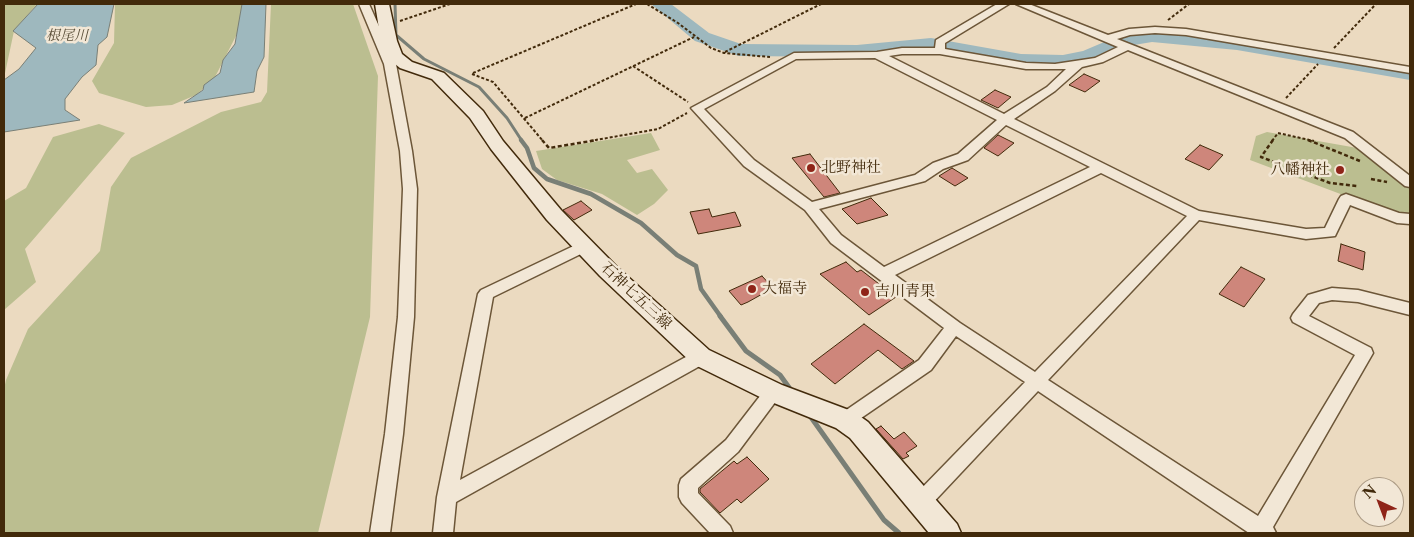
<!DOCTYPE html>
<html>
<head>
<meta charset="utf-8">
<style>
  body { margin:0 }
  #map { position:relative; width:1414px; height:537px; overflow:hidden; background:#ebdac0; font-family:"Libre Caslon Text",serif }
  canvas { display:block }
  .frame { position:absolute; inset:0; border:5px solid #422a0b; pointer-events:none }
  .north { position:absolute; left:1354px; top:477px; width:50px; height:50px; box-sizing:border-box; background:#f2e7d6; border:1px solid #ac9b85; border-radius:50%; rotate:317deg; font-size:14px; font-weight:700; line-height:20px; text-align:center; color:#422a0b }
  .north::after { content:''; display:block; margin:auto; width:18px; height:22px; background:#8f2418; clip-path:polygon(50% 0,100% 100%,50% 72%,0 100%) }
</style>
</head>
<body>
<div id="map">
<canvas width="1414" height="537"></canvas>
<div class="frame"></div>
<div class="north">N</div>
</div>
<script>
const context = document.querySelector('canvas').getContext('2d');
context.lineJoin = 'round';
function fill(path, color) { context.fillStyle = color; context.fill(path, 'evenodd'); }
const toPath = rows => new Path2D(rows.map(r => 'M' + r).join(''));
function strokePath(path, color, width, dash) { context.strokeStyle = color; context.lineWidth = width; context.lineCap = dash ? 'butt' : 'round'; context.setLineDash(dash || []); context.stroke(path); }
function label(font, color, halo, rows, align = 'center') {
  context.font = font + ' "Libre Caslon Text","Noto Serif JP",serif'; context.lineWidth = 5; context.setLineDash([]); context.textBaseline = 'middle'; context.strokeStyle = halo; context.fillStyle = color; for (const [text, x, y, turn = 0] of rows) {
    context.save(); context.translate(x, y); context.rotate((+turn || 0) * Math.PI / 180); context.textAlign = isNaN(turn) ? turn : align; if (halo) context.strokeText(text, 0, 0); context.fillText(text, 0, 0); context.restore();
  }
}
fill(toPath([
  [4,4,37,4,14,31,4,78],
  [115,4,242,4,238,32,214,79,196,95,172,105,146,107,99,93,92,81,114,43],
  [271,4,353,4,378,76,370,317,318,533,4,533,4,389,6,380,28,329,100,251,111,187,131,158,221,112,261,102,267,92],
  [99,124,125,133,25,249,36,282,4,310,4,201,26,188,53,137],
  [1267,132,1363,149,1410,189,1410,214,1391,213,1250,160,1256,136],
  [651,133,660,150,627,160,637,173,652,169,668,190,654,204,637,215,602,194,557,180,542,169,536,151]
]), '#bbbe90');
const water = toPath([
  [38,4,114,4,107,37,98,45,96,65,82,77,65,99,65,110,80,120,4,132,4,80,19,69,36,48,13,31,38,4],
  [242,4,266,4,264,57,257,71,254,92,184,103,203,90,204,85,220,73,223,60,235,44,242,4]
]);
fill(water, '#9eb8be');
strokePath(water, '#797f76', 1);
strokePath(toPath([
  [395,4,396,35,424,59,479,87,507,118,522,141]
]), '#797f76', 3);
strokePath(toPath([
  [521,140,527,148,534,168,547,179,591,194,641,223,677,255,696,266,701,289,721,317]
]), '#797f76', 4.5);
strokePath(toPath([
  [720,316,746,351,780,375,793,393],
  [808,413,884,520,899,533]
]), '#797f76', 5);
fill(toPath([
  [651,4,671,4,709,33,741,44,857,45,931,38,1021,54,1063,55,1083,51,1116,37,1152,30,1237,38,1410,68,1410,80,1237,50,1152,42,1128,46,1096,59,1063,67,1021,66,931,50,857,57,739,56,695,41,651,4]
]), '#9eb8be');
const building = toPath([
  [1084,74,1100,81,1085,92,1069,85,1084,74],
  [995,90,1011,97,998,108,981,100,995,90],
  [998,135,1014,143,998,156,984,148,998,135],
  [1200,145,1223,155,1209,170,1185,159,1200,145],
  [810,154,840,193,824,197,792,158,810,154],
  [952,168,968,178,955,186,939,176,952,168],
  [871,198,888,215,857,224,842,209,871,198],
  [581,201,592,210,574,220,563,210,581,201],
  [709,209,712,217,735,212,741,226,698,234,690,212,709,209],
  [1341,244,1365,252,1363,270,1338,261,1341,244],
  [846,262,857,272,861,270,896,297,869,315,820,274,846,262],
  [1241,267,1265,279,1244,307,1219,294,1241,267],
  [762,276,773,288,748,302,741,305,729,291,762,276],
  [864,324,914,361,902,369,878,350,835,384,811,364,864,324],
  [881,426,894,439,904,432,917,446,906,453,909,456,903,459,876,429,881,426],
  [747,457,769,479,741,503,737,499,720,513,700,492,700,489,734,461,737,464,747,457]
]);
fill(building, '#ce867b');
strokePath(building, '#422a0b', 1);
const minor = toPath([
  [359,4,369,4,396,64,412,151,417,189,414,317,403,434,390,533,370,533,385,434,398,317,403,189,400,151,384,64,359,4],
  [997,4,1009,4,945,43,945,49,1026,63,1055,64,1095,58,1118,47,1016,4,1029,4,1108,35,1129,29,1155,27,1186,29,1410,67,1410,73,1186,35,1155,33,1130,35,1117,39,1353,132,1410,176,1410,187,1405,186,1345,138,1128,50,1103,62,1082,67,1055,91,1014,119,1199,211,1306,229,1325,228,1339,199,1341,196,1346,194,1399,213,1410,214,1410,224,1397,223,1350,205,1335,236,1306,239,1199,220,1048,380,1258,516,1355,355,1293,322,1291,318,1293,314,1308,295,1332,288,1358,290,1410,303,1410,315,1358,302,1332,300,1319,303,1309,316,1371,348,1373,353,1273,527,1276,533,1249,533,1038,391,928,508,921,511,914,508,911,502,914,496,1025,382,956,336,931,370,851,425,845,428,839,425,836,420,839,415,919,360,944,328,831,243,805,210,744,166,691,108,794,53,877,52,902,48,935,48,936,40,997,4],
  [902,54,940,54,1026,69,1066,69,1047,87,1004,114,889,56,902,54],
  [875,58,997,120,958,154,933,163,915,175,812,202,754,160,704,109,796,59,875,58],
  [1006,125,1090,167,884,267,841,235,819,209,925,181,943,169,968,160,1006,125],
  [1101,173,1187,216,1035,372,960,323,895,275,1101,173],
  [584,241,589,242,591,246,589,250,493,297,460,480,695,352,701,350,707,352,709,357,707,362,456,502,453,533,433,533,437,497,478,294,481,290,584,241],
  [773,385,779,387,782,392,779,397,738,452,698,488,698,493,730,526,733,533,710,533,682,503,679,497,679,485,681,479,726,440,767,387,773,385]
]);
const secondary = toPath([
  [375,4,389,4,397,41,402,54,412,62,444,73,483,111,503,141,561,210,616,266,709,350,782,385,854,412,868,422,957,524,961,533,929,533,850,438,836,428,764,399,693,364,600,276,547,220,491,149,470,118,432,79,400,68,389,59,381,41,375,4]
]);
strokePath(minor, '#6c5638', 3);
strokePath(secondary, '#422a0b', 3);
strokePath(toPath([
  [647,4,678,23,711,48,724,53,770,57],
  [1168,20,1189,4],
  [400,21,450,4],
  [1334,48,1376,4],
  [725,52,821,4],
  [633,66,688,102],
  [473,73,636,4],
  [472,74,493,82,543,141],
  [1286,98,1318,64],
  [525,118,694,37],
  [590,141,658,129,687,113],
  [1272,141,1278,133,1314,141]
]), '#422a0b', 2, [3, 2]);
strokePath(toPath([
  [542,140,549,148,597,140],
  [1273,140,1261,157,1330,183,1357,186],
  [1308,140,1360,161],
  [1371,179,1387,182]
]), '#422a0b', 2.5, [4, 2.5]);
fill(minor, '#f2e7d6');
fill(secondary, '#f2e7d6');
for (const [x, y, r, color] of [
  [811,168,5,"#8f2418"],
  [1340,170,5,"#8f2418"],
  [752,289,5,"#8f2418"],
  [865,292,5,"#8f2418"]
]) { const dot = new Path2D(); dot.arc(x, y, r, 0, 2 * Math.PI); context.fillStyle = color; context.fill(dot); strokePath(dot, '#f2e7d6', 2); }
label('italic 14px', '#594e38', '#f2e7d6', [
  ["根尾川",67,36]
]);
label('15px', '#422a0b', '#f2e7d6', [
  ["北野神社",821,168],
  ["八幡神社",1330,170,"right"],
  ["大福寺",762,289],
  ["吉川青果",875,292]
], 'left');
label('15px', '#422a0b', '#f2e7d6', [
  ["石神七五三線",636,296,43]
]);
</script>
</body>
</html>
